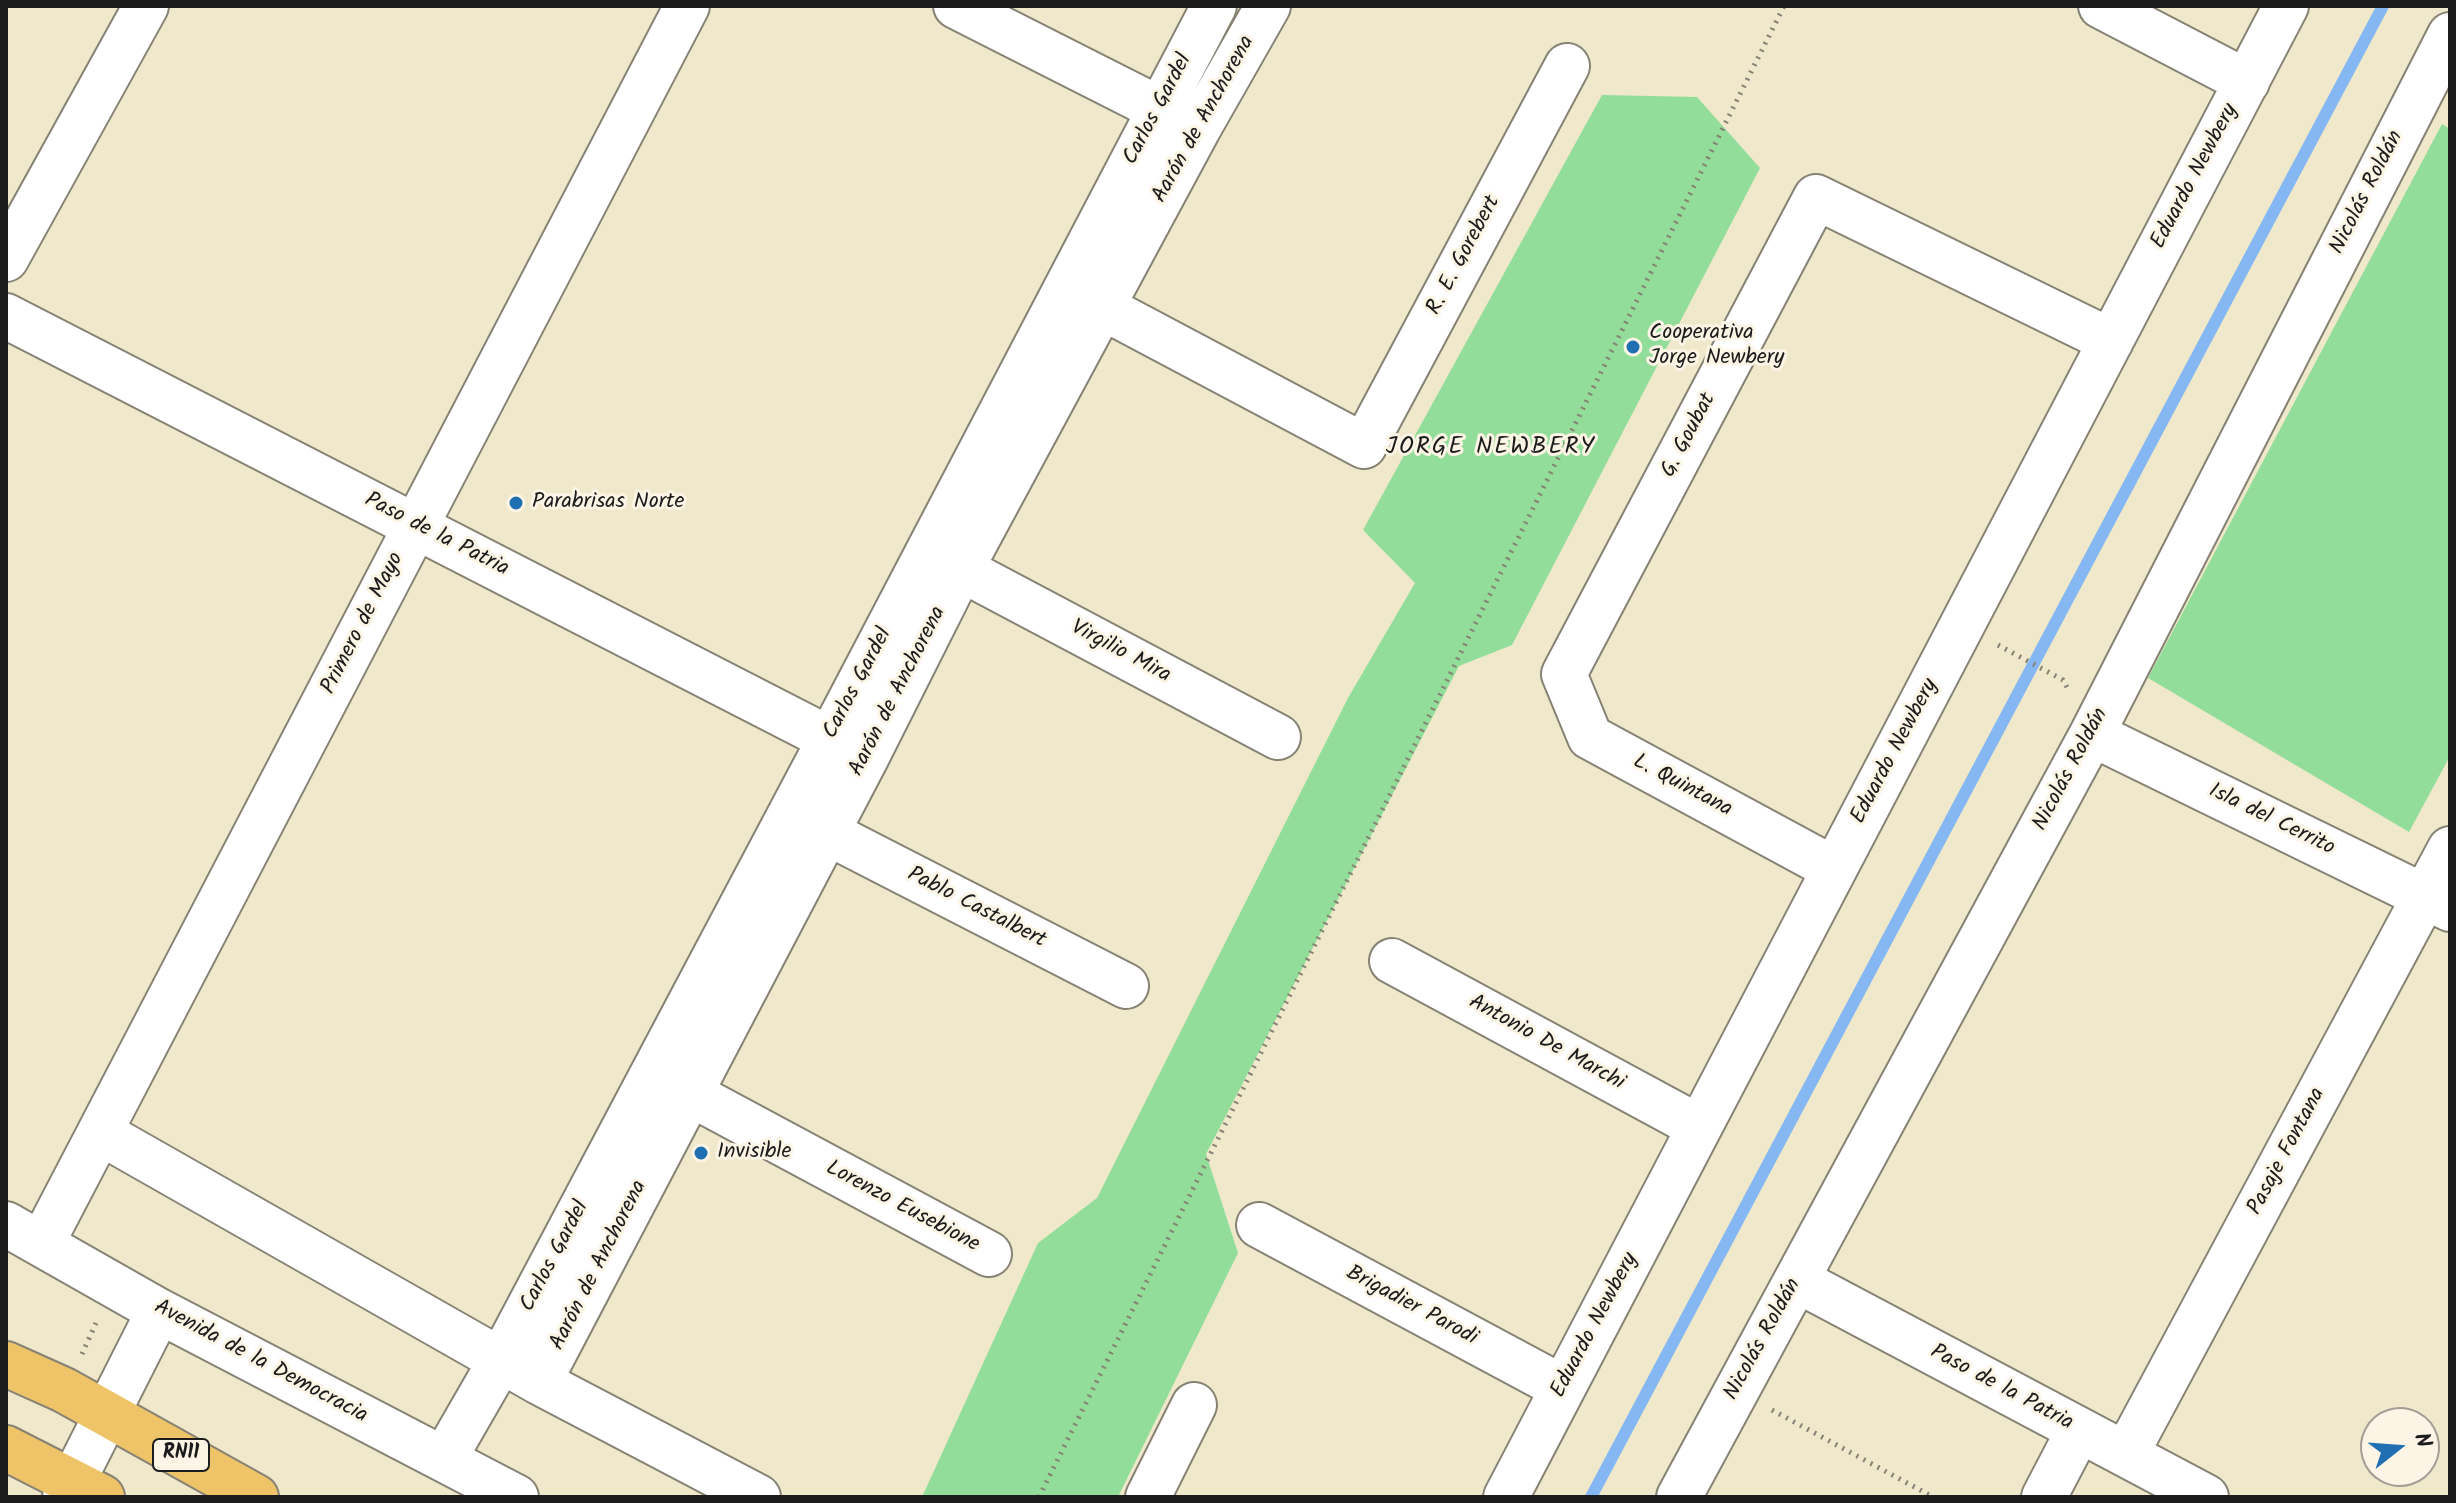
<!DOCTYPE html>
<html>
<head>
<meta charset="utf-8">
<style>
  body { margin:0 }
  #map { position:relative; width:2456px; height:1503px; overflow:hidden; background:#f0e8cb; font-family:Kalam,sans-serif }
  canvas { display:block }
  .frame { position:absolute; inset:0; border:8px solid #1c1c1c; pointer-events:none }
  .north { position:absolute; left:2360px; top:1407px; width:80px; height:80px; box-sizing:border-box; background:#fcf5e5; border:2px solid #a29e95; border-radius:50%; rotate:73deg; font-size:22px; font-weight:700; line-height:32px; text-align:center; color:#1c1c1c }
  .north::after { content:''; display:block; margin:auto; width:28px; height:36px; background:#1f6fb2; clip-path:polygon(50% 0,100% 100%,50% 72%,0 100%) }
</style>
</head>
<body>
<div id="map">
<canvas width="2456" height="1503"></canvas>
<div class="frame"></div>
<div class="north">N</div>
</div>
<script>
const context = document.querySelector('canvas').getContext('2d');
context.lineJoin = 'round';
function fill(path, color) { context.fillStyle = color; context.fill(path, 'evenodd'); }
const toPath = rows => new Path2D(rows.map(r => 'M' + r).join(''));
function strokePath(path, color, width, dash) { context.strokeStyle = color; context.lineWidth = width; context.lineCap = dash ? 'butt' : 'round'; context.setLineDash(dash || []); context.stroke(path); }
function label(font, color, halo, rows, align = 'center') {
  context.font = font + ' Kalam,sans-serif'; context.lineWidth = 6; context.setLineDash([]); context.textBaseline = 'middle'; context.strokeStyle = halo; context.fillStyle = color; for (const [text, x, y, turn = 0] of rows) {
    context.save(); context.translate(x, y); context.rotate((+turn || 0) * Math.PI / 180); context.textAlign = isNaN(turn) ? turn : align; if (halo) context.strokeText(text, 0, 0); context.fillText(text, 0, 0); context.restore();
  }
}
fill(toPath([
  [1602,95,1697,97,1760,168,1512,645,1459,666,1206,1154,1238,1253,1118,1497,922,1497,1038,1243,1097,1198,1348,698,1415,583,1363,530],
  [2442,124,2450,129,2450,756,2409,832,2148,678]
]), '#92dd99');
strokePath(toPath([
  [1591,1497,2383,6]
]), '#85b8f2', 12);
const minor = toPath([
  [956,6,1185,122],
  [2101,6,2247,82],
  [6,259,146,6],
  [1104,308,1364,446,1567,66],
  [6,316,857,753],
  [961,569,1278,737],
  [2092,734,2450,909],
  [826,832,1126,986],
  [1834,869,1590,737,1564,674,1816,197,2111,341],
  [1392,961,1699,1127],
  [689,1093,989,1254],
  [101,1133,539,1382,758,1497],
  [6,1224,159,1311,516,1497],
  [1259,1225,1563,1388],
  [42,1243,687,6],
  [1797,1280,2206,1497],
  [539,1382,866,758,961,569,1198,129,1268,6],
  [2126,1454,2450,849],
  [444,1459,501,1360,831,737,1214,6],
  [65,1497,159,1311],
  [1148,1497,1194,1405],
  [1506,1497,2286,6],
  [1679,1497,2092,734,2450,35],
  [2044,1497,2079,1430]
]);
const highway = toPath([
  [6,1364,64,1390,256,1497],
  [6,1448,102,1497]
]);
strokePath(minor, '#868274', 48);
strokePath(highway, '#868274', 48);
strokePath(toPath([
  [1998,645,2063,680,2069,691],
  [82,1354,96,1323],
  [1772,1410,1933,1497],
  [1039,1497,1784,6]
]), '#868274', 5, [2, 6]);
strokePath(minor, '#fff', 44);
strokePath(highway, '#efc469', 44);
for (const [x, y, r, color] of [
  [1633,347,8,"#1f6fb2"],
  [516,503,8,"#1f6fb2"],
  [701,1153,8,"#1f6fb2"]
]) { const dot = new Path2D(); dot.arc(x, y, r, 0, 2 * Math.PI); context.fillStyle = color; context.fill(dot); strokePath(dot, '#fcf5e5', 3); }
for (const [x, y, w] of [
  [181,1455,56]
]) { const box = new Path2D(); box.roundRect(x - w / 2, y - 16, w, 32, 6); context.fillStyle = '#fcf5e5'; context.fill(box); strokePath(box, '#1c1c1c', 2); }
label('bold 20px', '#1c1c1c', null, [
  ["RN11",181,1455]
]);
label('22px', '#1c1c1c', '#fcf5e5', [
  ["Carlos Gardel",1159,110,-62],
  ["Aarón de Anchorena",1205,120,-61],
  ["Eduardo Newbery",2196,177,-62],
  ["Nicolás Roldán",2368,193,-63],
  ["R. E. Gorebert",1465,256,-62],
  ["G. Goubat",1690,436,-62],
  ["Paso de la Patria",436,536,27],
  ["Primero de Mayo",364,624,-63],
  ["Virgilio Mira",1120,653,28],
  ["Carlos Gardel",859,684,-62],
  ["Aarón de Anchorena",899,692,-63],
  ["Eduardo Newbery",1896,752,-62],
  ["Nicolás Roldán",2072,770,-62],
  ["L. Quintana",1682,787,28],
  ["Isla del Cerrito",2271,821,26],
  ["Pablo Castalbert",976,909,27],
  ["Antonio De Marchi",1546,1044,29],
  ["Pasaje Fontana",2288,1152,-62],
  ["Lorenzo Eusebione",902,1208,28],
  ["Carlos Gardel",556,1257,-62],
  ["Aarón de Anchorena",600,1266,-63],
  ["Brigadier Parodi",1411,1307,28],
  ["Eduardo Newbery",1596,1326,-62],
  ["Nicolás Roldán",1764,1340,-61],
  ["Avenida de la Democracia",260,1363,28],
  ["Paso de la Patria",2001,1389,28]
]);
label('22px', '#1c1c1c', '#fcf5e5', [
  ["Cooperativa",1649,334],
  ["Jorge Newbery",1649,359],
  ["Parabrisas Norte",532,503],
  ["Invisible",717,1153]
], 'left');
context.letterSpacing = '2px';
label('24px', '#1c1c1c', '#fcf5e5', [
  ["JORGE NEWBERY",1491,449]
]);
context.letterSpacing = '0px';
</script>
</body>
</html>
